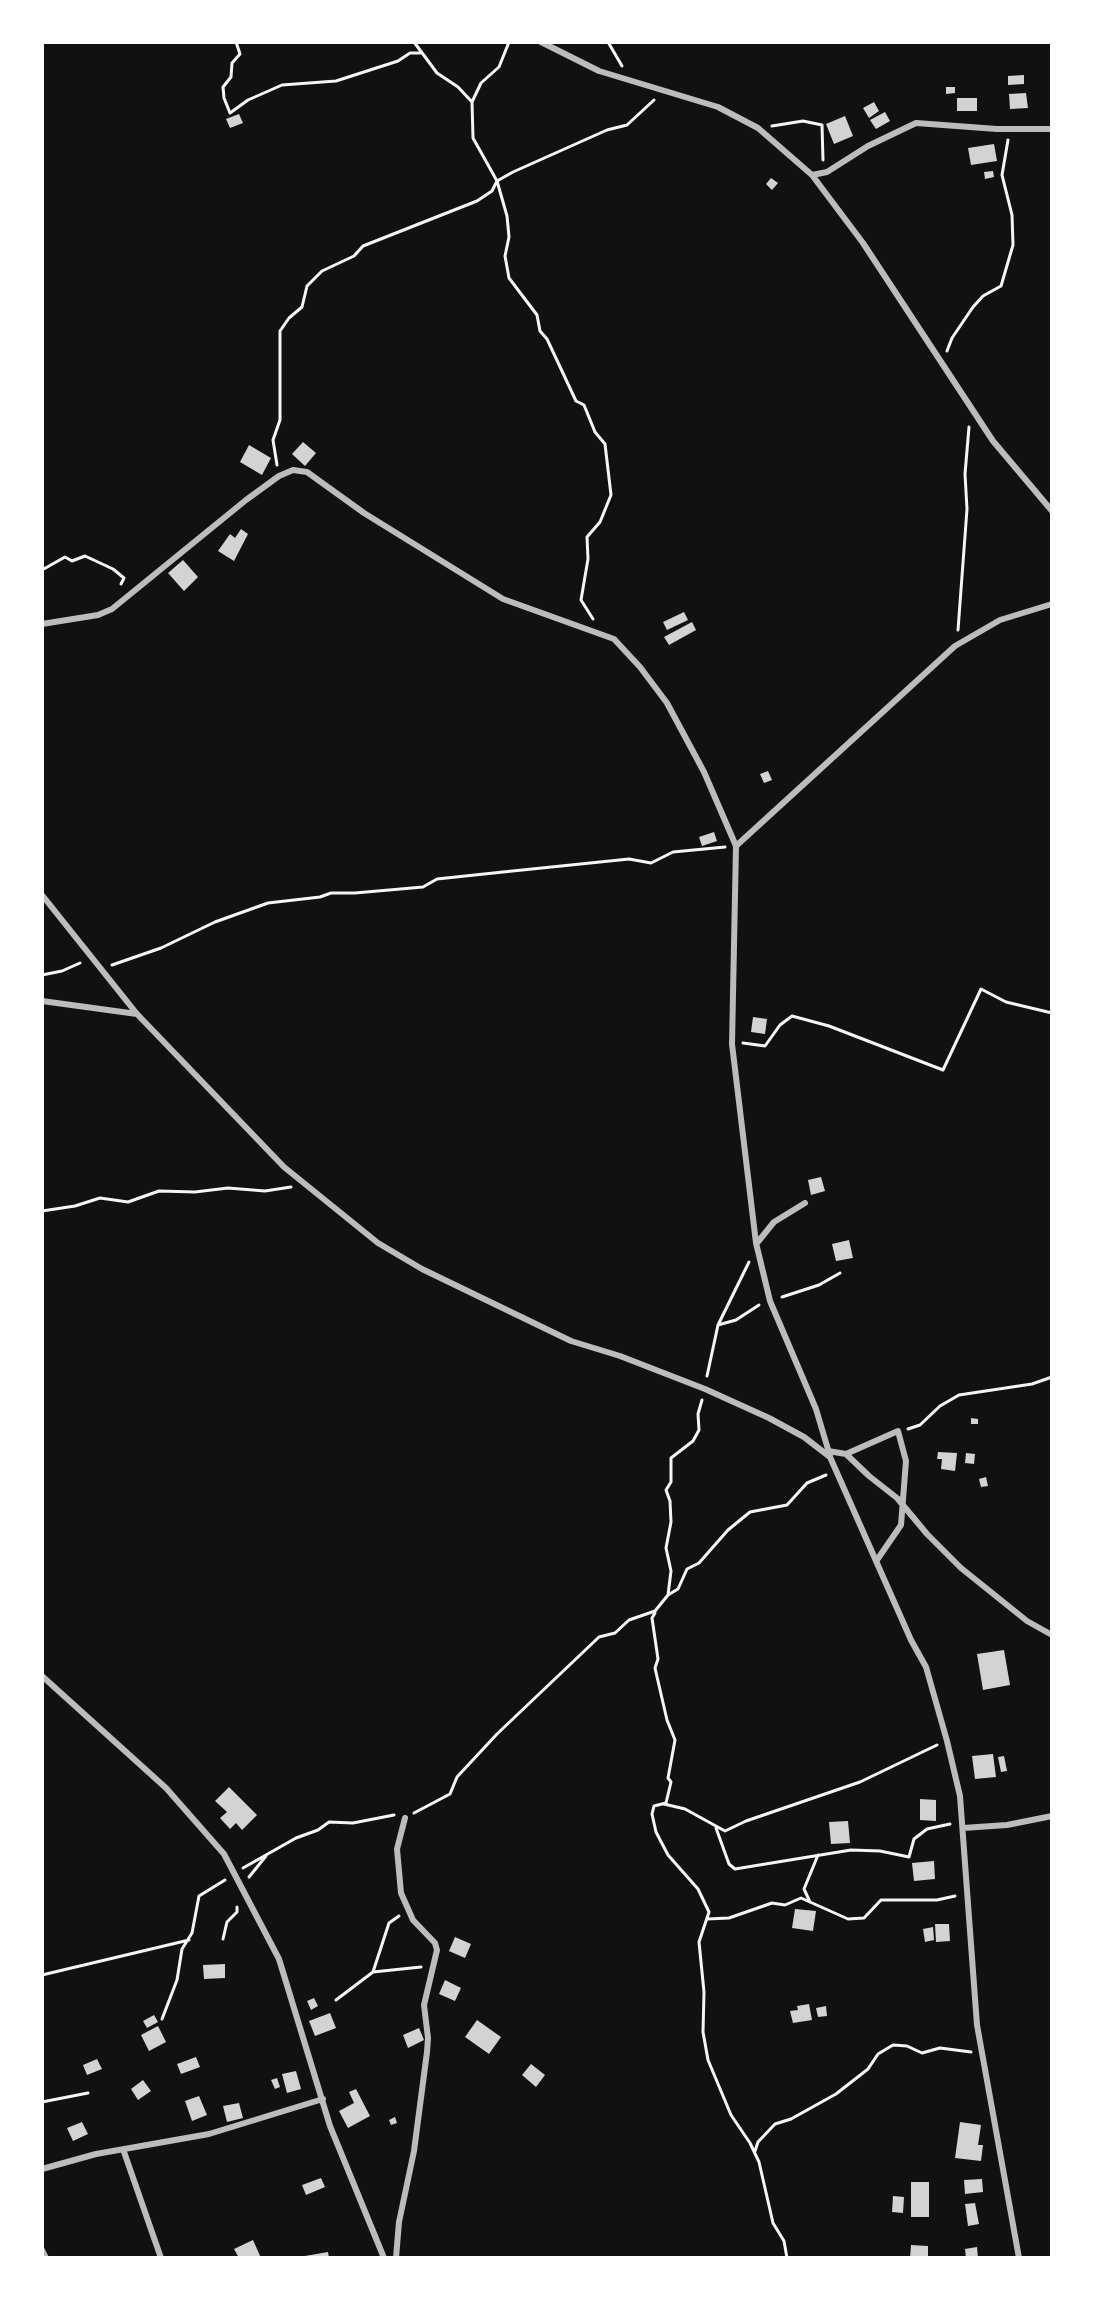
<!DOCTYPE html>
<html>
<head>
<meta charset="utf-8">
<style>
  body { margin:0 }
  #map { position:relative; width:1094px; height:2300px; overflow:hidden; background:#111; font-family:Montserrat,sans-serif }
  canvas { display:block }
  .frame { position:absolute; inset:0; border:44px solid #fff; pointer-events:none }
</style>
</head>
<body>
<div id="map">
<canvas width="1094" height="2300"></canvas>
<div class="frame"></div>
</div>
<script>
const context = document.querySelector('canvas').getContext('2d');
context.lineJoin = 'round';
function fill(path, color) { context.fillStyle = color; context.fill(path, 'evenodd'); }
const toPath = rows => new Path2D(rows.map(r => 'M' + r).join(''));
function strokePath(path, color, width, dash) { context.strokeStyle = color; context.lineWidth = width; context.lineCap = dash ? 'butt' : 'round'; context.setLineDash(dash || []); context.stroke(path); }
fill(toPath([
  [1024,75,1024,84,1008,85,1008,76],
  [946,87,955,87,955,93,946,94],
  [1026,93,1028,108,1010,109,1009,94],
  [957,98,977,98,977,111,957,111],
  [874,102,879,111,869,118,863,108],
  [885,112,890,121,876,129,870,120],
  [239,114,243,123,230,128,226,119],
  [845,116,853,136,834,144,826,124],
  [994,144,997,161,971,165,968,148],
  [993,171,994,177,985,179,984,172],
  [771,178,778,183,772,190,766,184],
  [303,442,316,453,305,466,292,454],
  [249,445,271,458,262,475,240,462],
  [241,529,248,534,234,561,218,551,230,534,235,538],
  [183,560,198,577,184,591,168,573],
  [684,612,688,620,667,630,663,622],
  [692,622,696,630,669,645,664,637],
  [768,771,772,780,764,783,760,774],
  [714,832,717,841,702,846,699,837],
  [753,1017,767,1019,765,1034,751,1032],
  [821,1177,825,1191,811,1195,808,1180],
  [849,1240,853,1258,836,1261,832,1244],
  [971,1418,978,1419,978,1424,971,1424],
  [938,1452,957,1453,955,1471,941,1469,942,1459,937,1459],
  [966,1453,975,1454,974,1464,965,1463],
  [986,1477,988,1486,981,1487,979,1479],
  [1004,1650,1010,1685,983,1690,977,1654],
  [993,1754,996,1777,975,1779,972,1756],
  [1004,1756,1007,1771,1001,1772,998,1757],
  [229,1787,257,1815,242,1830,236,1823,230,1829,220,1818,227,1812,215,1801],
  [920,1799,936,1800,936,1821,920,1820],
  [848,1821,850,1843,831,1844,829,1822],
  [934,1861,935,1879,914,1881,912,1863],
  [795,1909,816,1911,813,1931,792,1928],
  [935,1924,949,1924,950,1941,936,1942],
  [933,1927,934,1940,925,1942,923,1929],
  [455,1937,471,1944,465,1958,449,1951],
  [225,1964,225,1978,204,1979,203,1965],
  [445,1980,461,1988,455,2001,439,1994],
  [314,1998,318,2006,311,2010,307,2001],
  [809,2004,812,2020,793,2023,790,2011,798,2010,797,2006],
  [826,2006,827,2016,818,2017,816,2008],
  [330,2013,336,2028,315,2036,309,2021],
  [154,2015,158,2022,147,2028,143,2021],
  [477,2020,501,2037,489,2054,465,2037],
  [158,2026,166,2042,149,2051,141,2035],
  [419,2028,424,2040,408,2048,403,2035],
  [196,2057,200,2067,181,2074,177,2064],
  [97,2059,102,2069,87,2075,83,2065],
  [531,2064,545,2075,536,2087,522,2075],
  [296,2071,301,2089,287,2093,282,2074],
  [277,2078,280,2087,275,2089,271,2080],
  [143,2080,151,2091,138,2100,131,2089],
  [356,2089,370,2116,348,2128,339,2111,354,2103,349,2092],
  [199,2096,207,2115,192,2121,185,2101],
  [239,2103,243,2118,227,2122,223,2106],
  [395,2117,397,2123,391,2125,389,2120],
  [82,2122,88,2134,73,2141,67,2128],
  [960,2122,981,2125,978,2145,983,2145,981,2161,955,2158],
  [321,2178,325,2187,306,2195,302,2185],
  [982,2179,983,2192,965,2194,964,2180],
  [911,2182,929,2182,929,2217,911,2217],
  [893,2196,904,2197,903,2213,892,2212],
  [975,2203,979,2224,968,2226,965,2204],
  [253,2240,261,2258,239,2258,234,2249],
  [911,2245,928,2246,928,2258,910,2258],
  [977,2247,978,2258,966,2258,965,2249],
  [328,2252,329,2258,299,2258,299,2257]
]), '#d3d3d3');
strokePath(toPath([
  [236,42,240,54,232,63,231,77,223,87,224,98,230,113,248,100,282,85,336,81,398,61,410,53,420,53],
  [414,42,437,73,458,87,472,102],
  [509,42,499,67,481,83,472,102,473,138,497,181,507,216,509,237,505,256,509,278,537,315,540,331,547,339,576,401,584,405,595,432,605,444,611,495,600,522,587,537,588,559,581,600,593,619],
  [608,42,622,66],
  [772,126,803,121,822,125,823,160],
  [947,351,952,338,973,307,983,296,1001,286,1013,245,1012,215,1002,175,1008,140],
  [277,465,273,440,280,420,280,331,289,318,302,307,307,286,322,271,354,256,363,246,477,201,492,191,497,181,513,172,607,130,627,125,654,100],
  [42,570,65,557,72,561,85,556,113,569,124,578,121,584],
  [958,630,967,509,965,474,969,427],
  [112,965,161,948,215,922,268,903,320,897,331,893,355,893,423,887,437,879,503,872,629,859,651,863,673,852,725,847],
  [42,975,62,971,80,963],
  [743,1043,765,1046,780,1025,792,1016,829,1026,943,1070,981,989,1006,1002,1052,1013],
  [42,1211,75,1206,100,1198,128,1202,159,1191,195,1192,228,1188,265,1191,291,1187],
  [782,1297,819,1285,840,1273],
  [718,1325,736,1320,759,1305],
  [707,1376,718,1325,749,1262],
  [908,1429,920,1425,940,1406,959,1395,1032,1384,1052,1377],
  [668,1595,678,1589,687,1569,699,1563,728,1530,750,1512,787,1505,807,1483,826,1475],
  [655,1613,652,1618,658,1659,655,1668,667,1720,675,1740,668,1778,671,1782,666,1803,654,1806,652,1814,656,1832,668,1855,698,1889,709,1912,699,1942,704,1992,703,2032,708,2060,731,2115,750,2143,759,2162,773,2223,784,2241,787,2258],
  [664,1804,685,1809,725,1831,746,1821,860,1782,937,1745],
  [414,1813,450,1794,457,1777,497,1734,599,1637,615,1633,629,1620,655,1611,668,1595,671,1571,666,1548,671,1522,670,1501,666,1490,671,1482,671,1458,693,1441,699,1430,698,1414,702,1400],
  [716,1828,729,1864,735,1869,851,1850,880,1851,909,1857,914,1839,927,1829,950,1824],
  [243,1868,296,1838,318,1830,329,1822,353,1823,394,1815],
  [249,1877,266,1856],
  [810,1902,804,1889,818,1855],
  [707,1919,729,1918,772,1903,785,1905,801,1898,848,1919,864,1918,881,1900,937,1900,955,1896],
  [223,1939,227,1922,237,1912,237,1907],
  [373,1972,389,1923,399,1916],
  [42,1975,189,1940],
  [336,2000,373,1972,421,1967],
  [162,2019,177,1980,182,1949,192,1933,199,1896,225,1880],
  [42,2102,88,2093],
  [755,2151,758,2142,775,2124,791,2119,836,2094,868,2069,878,2054,893,2045,907,2046,922,2053,940,2048,971,2052]
]), '#f5f5f5', 3);
strokePath(toPath([
  [541,42,599,71,718,107,758,128,812,175,863,243,993,441,1052,511],
  [812,175,827,172,868,146,916,123,997,129,1052,129],
  [42,624,98,615,112,609,246,500,279,476,293,470,307,472,364,513,503,599,614,639,640,667,667,703,704,772,736,846,732,1044,756,1243,770,1301,816,1409,830,1456],
  [736,846,955,646,1000,620,1052,604],
  [42,895,137,1014,284,1167,378,1243,422,1269,571,1341,620,1356,705,1389,769,1418,804,1437,830,1457,911,1640,926,1667,947,1741,960,1796,977,2025,1019,2258],
  [42,1001,137,1014],
  [757,1243,774,1222,805,1203],
  [828,1451,846,1454,898,1431,906,1461,901,1525,877,1560],
  [846,1454,869,1476,897,1498,927,1534,961,1568,1027,1621,1052,1635],
  [42,1676,166,1788,224,1854,279,1959,330,2126,384,2258],
  [963,1828,1007,1825,1052,1816],
  [123,2149,161,2258],
  [42,2169,96,2154,209,2134,323,2099],
  [42,2250,46,2258],
  [396,2258,399,2222,414,2151,427,2052,428,2038,424,2005,437,1950,435,1943,413,1920,401,1893,397,1849,405,1818]
]), '#bcbcbc', 6);
</script>
</body>
</html>
